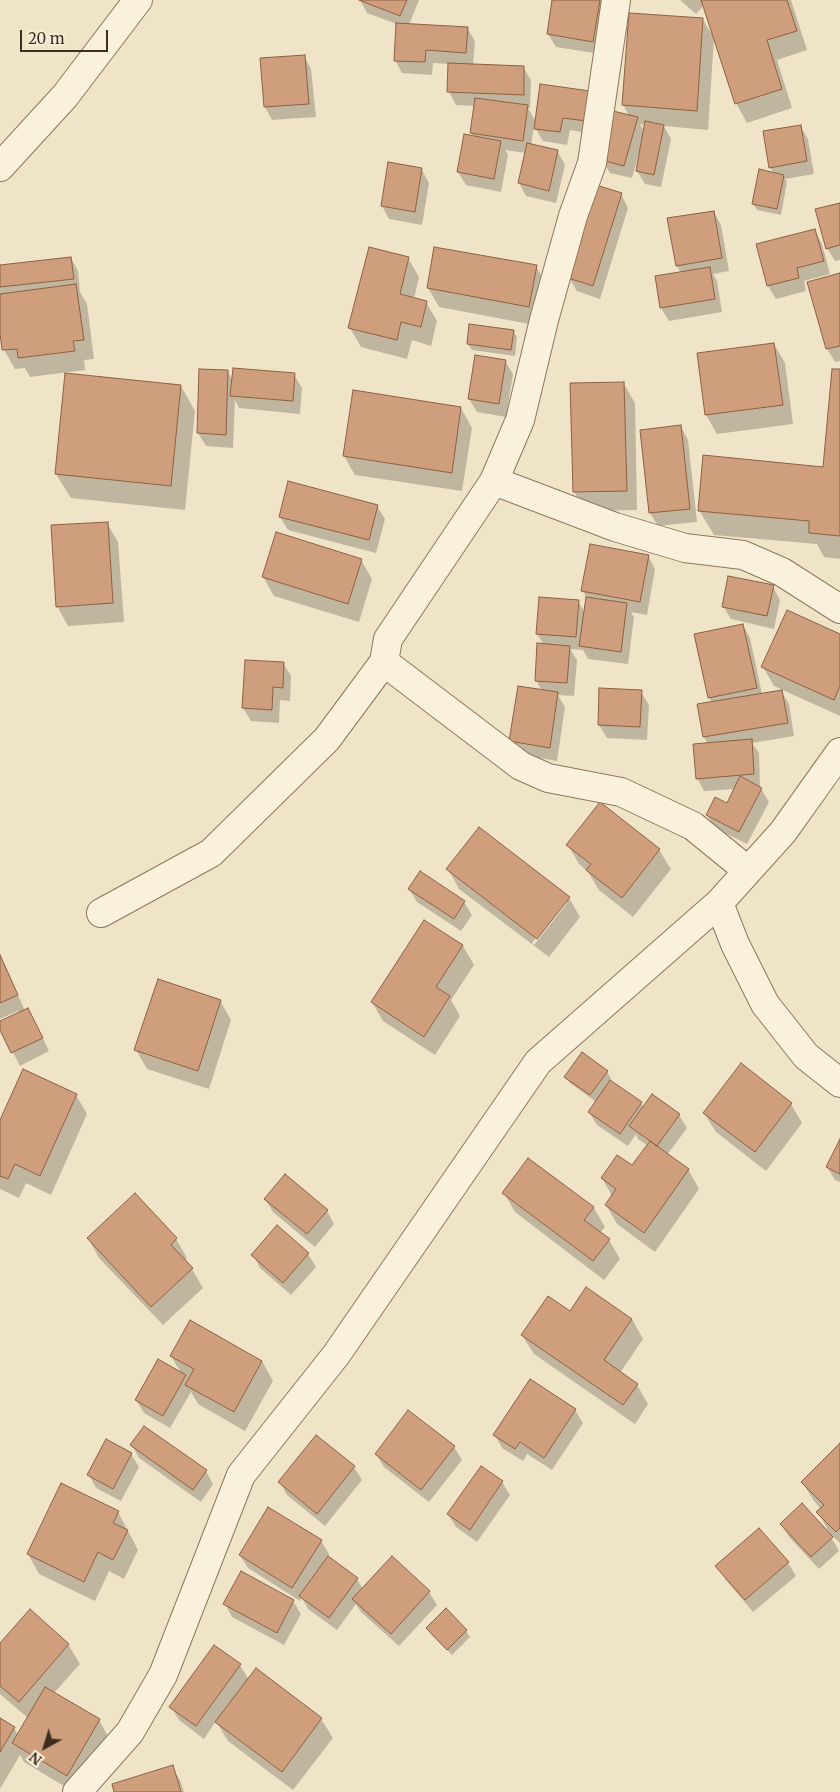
<!DOCTYPE html>
<html>
<head>
<meta charset="utf-8">
<style>
  body { margin:0 }
  #map { position:relative; width:840px; height:1792px; overflow:hidden; background:#f0e4c8; font-family:Merriweather,serif }
  canvas { display:block }
  .north { position:absolute; left:20px; top:1722px; width:50px; height:50px; -webkit-text-stroke:4px #f7eed8; paint-order:stroke; rotate:219deg; font-size:14px; font-weight:700; line-height:20px; text-align:center; color:#3d2e20 }
  .north::after { content:''; display:block; margin:auto; width:18px; height:22px; background:#3d2e20; clip-path:polygon(50% 0,100% 100%,50% 72%,0 100%) }
  .scale { position:absolute; left:20px; top:30px; width:88px; height:22px; box-sizing:border-box; border:2px solid #3d2e20; border-top:0; padding-left:6px; font-size:15px; line-height:18px; white-space:nowrap; color:#3d2e20; -webkit-text-stroke:4px #f7eed8; paint-order:stroke }
</style>
</head>
<body>
<div id="map">
<canvas width="840" height="1792"></canvas>
<div class="north">N</div>
<div class="scale">20 m</div>
</div>
<script>
const context = document.querySelector('canvas').getContext('2d');
context.lineJoin = 'round';
function fill(path, color) { context.fillStyle = color; context.fill(path, 'evenodd'); }
const toPath = rows => new Path2D(rows.map(r => 'M' + r).join(''));
function strokePath(path, color, width, dash) { context.strokeStyle = color; context.lineWidth = width; context.lineCap = dash ? 'butt' : 'round'; context.setLineDash(dash || []); context.stroke(path); }
fill(toPath([
  [360,0,419,0,409,25,467,28,475,41,473,65,523,67,531,80,530,108,528,108,536,122,589,93,593,134,570,130,567,145,543,141,534,126,531,146,558,152,565,165,556,203,526,196,519,183,526,153,505,150,508,155,501,192,466,185,458,172,474,137,471,133,475,106,456,105,449,92,449,64,433,63,432,75,402,73,395,60,397,24,367,13],
  [554,0,603,0,600,54,556,47,548,34],
  [680,0,791,0,807,50,777,60,792,108,747,123,736,103,704,5,696,14],
  [703,20,714,38,708,130,664,126,671,139,661,187,645,184,637,171,641,153,639,153,632,178,610,173,602,160,630,117,623,105],
  [640,124,646,125,644,132],
  [304,56,311,69,316,117,272,120,265,107],
  [800,126,808,139,814,174,785,179,787,182,781,215,757,210,753,204,774,174,770,167],
  [422,170,429,183,422,225,389,219,382,206],
  [621,194,628,208,600,299,577,291,569,278],
  [840,204,840,260,835,261,827,248],
  [714,212,721,225,729,271,713,274,717,281,722,312,669,321,661,308,681,273,677,266],
  [815,230,822,244,830,274,804,281,806,291,776,299,768,286,757,245],
  [71,258,78,271,80,292,87,304,94,359,84,360,85,370,30,377,25,368,15,369,4,350,0,323,0,266],
  [408,258,419,277,414,299,426,302,437,321,431,346,412,340,407,359,361,347,350,328],
  [536,266,547,286,540,326,439,307,428,288],
  [840,276,840,361,835,362,827,349,809,283],
  [513,331,517,337,515,356,472,350,468,344],
  [774,344,785,363,793,424,717,434,706,415],
  [505,361,513,374,506,417,477,412,469,399],
  [200,370,228,372,233,381,294,375,302,388,300,414,239,408,235,400,233,448,206,446,198,433],
  [840,371,840,559,824,557,817,544,714,535,699,510,824,468],
  [624,384,635,403,637,510,585,511,574,491],
  [181,386,195,411,185,510,71,498,56,474],
  [461,408,472,428,462,491,355,475,344,456],
  [681,427,688,440,697,522,658,526,650,513,642,431],
  [377,506,385,519,376,553,288,530,280,517],
  [107,523,118,542,124,622,68,626,57,606],
  [648,556,655,569,647,615,631,612,634,617,628,664,588,659,583,650,570,649,577,660,574,696,558,695,565,707,557,761,518,754,510,741,542,691,536,680,544,645,537,634,578,601,585,613,587,598,582,590],
  [361,560,372,579,359,622,274,596,263,577],
  [773,587,780,600,774,629,731,619,723,606],
  [743,625,750,638,762,694,781,691,789,704,794,736,752,743,759,753,760,787,769,802,747,844,715,828,707,815,728,805,736,789,704,791,697,778,708,744,704,737,712,703,709,697],
  [840,636,840,716,774,686,763,667],
  [283,663,291,676,290,701,280,700,279,723,251,721,243,708],
  [641,692,649,705,647,740,607,738,599,725],
  [600,804,659,850,671,869,633,917,599,890,588,872,579,864,568,845],
  [448,869,569,898,580,917,549,957,459,889],
  [564,903,567,903,534,945,532,943],
  [420,873,464,902,472,915,461,931,417,902,409,889],
  [425,921,463,946,474,965,451,1000,460,1016,435,1055,383,1021,372,1002],
  [0,954,25,1011,35,1022,49,1051,20,1066,0,1027,0,1023,19,1013,18,1011,0,1019],
  [220,1001,231,1020,209,1089,147,1069,136,1050],
  [607,1072,611,1078,609,1081,641,1103,644,1108,679,1115,687,1128,667,1155,688,1169,699,1189,655,1252,617,1224,606,1205,612,1196,602,1178,633,1167,648,1146,638,1139,636,1134,628,1146,597,1125,589,1112,596,1102,570,1083,566,1077],
  [76,1095,87,1114,51,1195,26,1183,19,1198,0,1189,0,1123],
  [791,1104,802,1123,766,1171,716,1132,704,1113],
  [840,1141,840,1182,835,1180,827,1167],
  [529,1159,594,1208,605,1227,600,1233,609,1240,620,1259,604,1280,515,1212,504,1193],
  [265,1199,327,1211,334,1224,315,1247,273,1212],
  [88,1238,176,1239,187,1258,184,1261,192,1269,203,1288,163,1325,99,1258],
  [308,1254,316,1267,291,1295,260,1268,253,1255],
  [570,1312,632,1319,643,1339,620,1373,637,1385,648,1404,635,1424,534,1354,522,1335],
  [171,1356,262,1361,273,1381,245,1431,198,1404,191,1392,170,1428,144,1413,136,1400,181,1373],
  [531,1381,575,1410,583,1423,552,1470,527,1454,523,1461,502,1448,495,1435],
  [317,1437,354,1467,362,1480,325,1526,287,1495,280,1482],
  [132,1445,206,1471,213,1484,201,1502,139,1458],
  [840,1445,840,1543,830,1534,818,1512,821,1509,814,1501,802,1482],
  [454,1447,462,1460,429,1502,384,1467,376,1454],
  [131,1454,139,1467,121,1501,96,1488,89,1475],
  [481,1468,502,1482,510,1495,477,1542,456,1527,448,1514],
  [118,1512,138,1550,124,1579,109,1571,95,1601,39,1574,28,1554],
  [781,1524,830,1535,839,1551,819,1569,789,1537],
  [759,1530,788,1563,796,1576,753,1612,725,1579,717,1566],
  [321,1541,329,1554,327,1557,357,1579,363,1589,392,1557,429,1592,437,1605,399,1646,361,1612,356,1604,337,1630,308,1609,302,1598,300,1601,248,1568,240,1555],
  [293,1601,301,1614,284,1645,232,1617,225,1604],
  [446,1610,466,1631,470,1637,452,1655,432,1635,428,1629],
  [68,1644,80,1664,54,1693,99,1720,110,1740,74,1792,24,1762,20,1755,0,1789,0,1720,14,1728,18,1735,28,1718,0,1694,0,1645],
  [240,1665,249,1680,256,1670,321,1719,333,1738,293,1790,228,1741,216,1721,204,1739,179,1720,171,1707],
  [172,1767,180,1780,184,1792,116,1792]
]), '#0003');
const building = toPath([
  [359,0,407,0,400,16,359,0],
  [552,0,600,0,593,42,547,34,552,0],
  [701,0,787,0,797,31,767,40,782,89,735,104,701,0],
  [629,13,703,18,697,111,622,105,629,13],
  [396,23,468,27,466,53,426,50,425,62,394,61,396,23],
  [305,55,309,104,264,107,260,58,305,55],
  [448,63,524,66,524,95,447,92,448,63],
  [540,84,590,91,586,121,563,118,560,132,534,129,540,84],
  [475,98,528,105,523,141,470,133,475,98],
  [613,111,638,117,624,166,601,160,613,111],
  [645,121,664,125,654,175,636,171,645,121],
  [801,125,807,161,769,168,763,131,801,125],
  [464,134,501,141,494,179,457,172,464,134],
  [527,143,558,150,549,191,518,183,527,143],
  [388,162,422,168,415,212,381,206,388,162],
  [759,169,784,175,777,209,752,204,759,169],
  [596,185,622,193,593,286,568,278,596,185],
  [840,203,840,245,826,249,815,209,840,203],
  [714,211,722,258,676,266,667,218,714,211],
  [815,229,824,261,797,268,799,278,767,286,756,244,815,229],
  [369,247,409,257,400,294,427,301,421,327,401,322,397,340,348,328,369,247],
  [434,247,537,265,529,307,427,288,434,247],
  [71,257,74,279,0,287,0,265,71,257],
  [710,267,715,299,660,308,655,276,710,267],
  [840,273,840,346,826,349,807,282,840,273],
  [76,284,84,340,73,341,75,351,18,358,17,349,2,350,0,333,0,294,76,284],
  [469,324,514,330,511,350,467,344,469,324],
  [774,343,783,405,705,415,697,353,774,343],
  [475,355,506,360,499,404,468,399,475,355],
  [233,368,295,373,293,401,230,396,233,368],
  [199,369,228,370,226,435,197,433,199,369],
  [832,369,840,369,840,536,809,533,809,521,698,511,703,455,823,467,832,369],
  [65,373,181,385,171,486,55,474,65,373],
  [624,382,627,491,573,492,570,383,624,382],
  [353,390,461,407,452,473,343,456,353,390],
  [681,425,690,509,649,513,640,430,681,425],
  [288,481,378,505,369,540,279,517,288,481],
  [108,522,113,603,56,607,51,525,108,522],
  [276,532,362,559,348,604,262,577,276,532],
  [590,544,649,555,640,602,581,591,590,544],
  [728,576,774,585,767,616,722,607,728,576],
  [539,597,579,600,576,637,536,634,539,597],
  [586,597,627,603,621,652,579,646,586,597],
  [787,610,840,634,840,686,834,700,761,667,787,610],
  [743,624,757,688,708,698,694,634,743,624],
  [537,643,570,646,567,683,535,681,537,643],
  [245,660,284,662,283,688,273,687,272,710,242,708,245,660],
  [518,686,558,692,550,748,509,741,518,686],
  [599,688,642,690,640,727,598,725,599,688],
  [782,690,788,723,703,737,697,704,782,690],
  [752,739,754,774,696,779,693,744,752,739],
  [740,776,762,788,739,832,706,815,715,797,727,803,740,776],
  [600,802,660,849,622,898,586,870,591,864,566,845,600,802],
  [479,827,570,897,537,939,446,869,479,827],
  [420,871,465,901,454,919,408,889,420,871],
  [424,920,463,945,436,987,450,996,424,1037,371,1002,424,920],
  [0,955,18,995,0,1003,0,955],
  [158,979,221,1000,198,1071,134,1050,158,979],
  [28,1008,43,1038,11,1053,0,1030,0,1021,28,1008],
  [582,1052,608,1071,590,1095,564,1077,582,1052],
  [741,1063,792,1103,755,1152,703,1113,741,1063],
  [23,1069,77,1094,40,1176,15,1164,8,1179,0,1176,0,1120,23,1069],
  [610,1080,642,1102,620,1134,588,1112,610,1080],
  [652,1094,680,1114,657,1146,629,1126,652,1094],
  [840,1139,840,1174,826,1167,840,1139],
  [650,1141,689,1169,644,1233,605,1205,616,1189,601,1178,617,1155,632,1165,650,1141],
  [528,1158,594,1207,584,1220,610,1239,593,1261,502,1193,528,1158],
  [285,1174,328,1210,307,1234,264,1199,285,1174],
  [135,1193,177,1238,171,1245,193,1268,151,1307,87,1238,135,1193],
  [277,1225,309,1253,283,1283,251,1255,277,1225],
  [586,1287,632,1319,604,1360,638,1384,623,1405,521,1335,548,1296,570,1311,586,1287],
  [190,1320,262,1361,234,1412,185,1385,194,1369,170,1356,190,1320],
  [158,1359,186,1375,163,1416,135,1400,158,1359],
  [530,1379,576,1409,544,1458,520,1442,515,1449,493,1435,530,1379],
  [408,1410,455,1446,421,1490,375,1454,408,1410],
  [144,1426,207,1470,193,1490,130,1445,144,1426],
  [316,1435,355,1466,317,1514,278,1482,316,1435],
  [106,1439,132,1453,113,1489,87,1475,106,1439],
  [840,1443,840,1528,836,1532,816,1512,824,1505,801,1482,840,1443],
  [481,1466,503,1481,470,1530,447,1514,481,1466],
  [61,1483,119,1511,113,1523,128,1530,113,1560,98,1552,84,1582,27,1554,61,1483],
  [802,1503,833,1537,811,1557,780,1524,802,1503],
  [268,1507,322,1540,292,1588,239,1555,268,1507],
  [759,1528,789,1562,745,1600,715,1566,759,1528],
  [328,1556,358,1578,329,1618,299,1596,328,1556],
  [392,1556,430,1591,391,1634,352,1599,392,1556],
  [241,1571,294,1600,277,1633,223,1604,241,1571],
  [446,1608,467,1630,447,1650,426,1628,446,1608],
  [30,1609,69,1644,19,1702,0,1686,0,1643,30,1609],
  [214,1645,241,1664,196,1726,169,1707,214,1645],
  [256,1668,322,1718,282,1772,215,1722,256,1668],
  [45,1687,100,1719,67,1776,12,1743,45,1687],
  [0,1718,15,1727,0,1752,0,1718],
  [173,1765,181,1792,114,1792,112,1784,173,1765]
]);
fill(building, '#cf9f7d');
strokePath(building, '#8d5f41', 1);
const street = toPath([
  [616,0,592,163,573,216,544,320,520,420,494,481,388,639,384,662,521,766,548,778,621,792,693,826,747,870],
  [0,167,65,96,138,0],
  [494,481,615,527,685,548,743,555,782,572,840,609],
  [719,903,735,944,765,1004,806,1056,840,1083],
  [101,913,211,853,327,739,384,662],
  [77,1792,130,1732,163,1675,241,1475,336,1355,538,1062,719,903,783,832,840,752]
]);
strokePath(street, '#8d765c', 30);
strokePath(street, '#faf1dc', 28);
</script>
</body>
</html>
